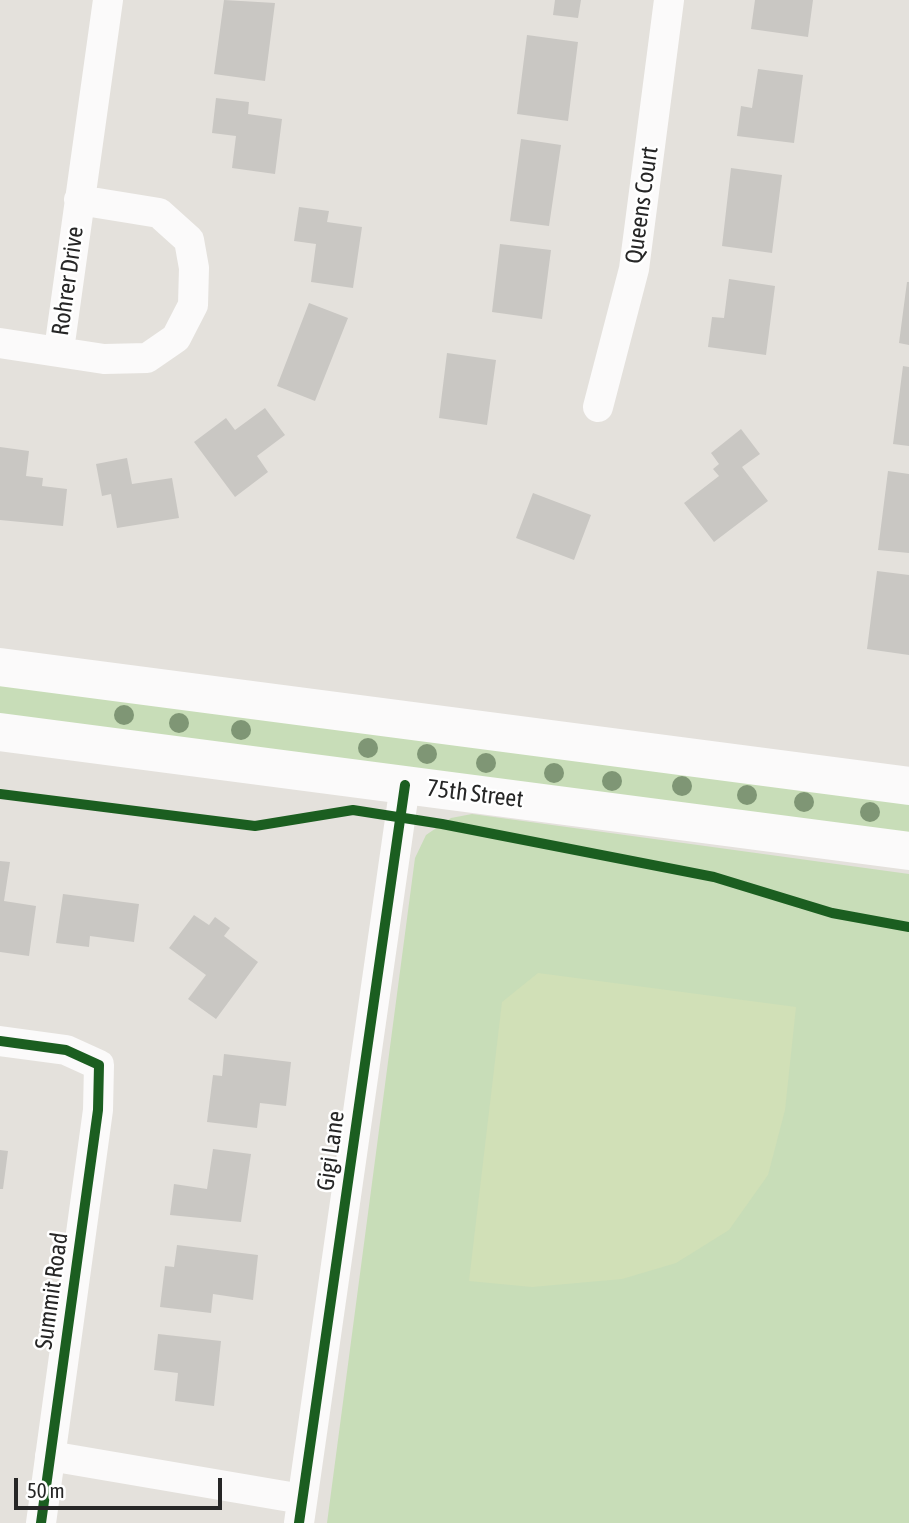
<!DOCTYPE html>
<html>
<head>
<meta charset="utf-8">
<style>
  body { margin:0 }
  #map { position:relative; width:909px; height:1523px; overflow:hidden; background:#e4e1dc; font-family:"Asap Condensed",sans-serif }
  canvas { display:block }
  .scale { position:absolute; left:14px; top:1478px; width:208px; height:32px; box-sizing:border-box; border:4px solid #262626; border-top:0; padding-left:9px; font-size:21px; line-height:24px; white-space:nowrap; color:#262626; -webkit-text-stroke:5px #fff; paint-order:stroke }
</style>
</head>
<body>
<div id="map">
<canvas width="909" height="1523"></canvas>
<div class="scale">50 m</div>
</div>
<script>
const context = document.querySelector('canvas').getContext('2d');
context.lineJoin = 'round';
function fill(path, color) { context.fillStyle = color; context.fill(path, 'evenodd'); }
const toPath = rows => new Path2D(rows.map(r => 'M' + r).join(''));
function strokePath(path, color, width, dash) { context.strokeStyle = color; context.lineWidth = width; context.lineCap = dash ? 'butt' : 'round'; context.setLineDash(dash || []); context.stroke(path); }
function label(font, color, halo, rows, align = 'center') {
  context.font = font + ' "Asap Condensed",sans-serif'; context.lineWidth = 5; context.setLineDash([]); context.textBaseline = 'middle'; context.strokeStyle = halo; context.fillStyle = color; for (const [text, x, y, turn = 0] of rows) {
    context.save(); context.translate(x, y); context.rotate((+turn || 0) * Math.PI / 180); context.textAlign = isNaN(turn) ? turn : align; if (halo) context.strokeText(text, 0, 0); context.fillText(text, 0, 0); context.restore();
  }
}
fill(toPath([
  [0,684,909,803,909,834,0,714],
  [472,814,909,874,909,1523,327,1523,415,858,426,835,451,818]
]), '#c8ddb8');
fill(toPath([
  [538,973,796,1007,785,1110,768,1175,729,1230,676,1263,622,1279,532,1287,469,1281,502,1002]
]), '#d1e0b7');
fill(toPath([
  [224,0,275,3,265,81,214,74],
  [555,0,581,0,578,18,553,15],
  [755,0,813,0,808,37,751,29],
  [527,35,578,42,568,121,517,114],
  [758,69,803,75,794,143,737,136,741,106,752,108],
  [216,98,249,102,248,114,282,119,275,174,232,168,236,136,212,133],
  [521,139,561,145,549,226,510,221],
  [731,168,782,175,772,253,722,246],
  [299,207,329,211,327,222,362,227,353,288,311,282,316,244,294,241],
  [500,244,551,250,542,319,492,312],
  [729,279,775,286,766,355,708,347,712,317,724,318],
  [907,282,909,282,909,345,899,343],
  [309,303,348,318,315,401,277,386],
  [447,353,496,360,487,425,439,418],
  [903,366,909,367,909,446,893,444],
  [265,408,285,435,257,456,268,472,235,497,194,442,226,418,235,430],
  [741,429,760,454,742,467,768,501,714,542,684,503,719,476,713,469,719,464,711,453],
  [0,447,29,451,26,476,43,478,42,486,67,489,63,526,0,520],
  [127,458,132,484,172,478,179,518,117,528,111,494,102,496,96,464],
  [888,471,909,474,909,553,878,550],
  [533,493,591,515,574,560,516,538],
  [877,571,909,575,909,655,867,649],
  [0,861,10,862,4,901,36,906,29,956,0,952],
  [63,894,139,904,134,942,90,936,89,947,56,943],
  [194,915,209,925,215,917,230,928,224,936,258,962,216,1019,188,999,206,975,169,948],
  [224,1054,291,1062,286,1106,260,1103,257,1128,207,1122,213,1075,222,1076],
  [213,1149,251,1154,241,1222,170,1215,174,1184,207,1189],
  [0,1150,8,1151,3,1189,0,1189],
  [177,1245,258,1255,253,1300,213,1294,211,1313,160,1307,165,1266,174,1267],
  [158,1334,221,1341,214,1406,175,1401,178,1373,154,1370]
]), '#c9c7c3');
strokePath(toPath([
  [0,343,104,359,147,358,176,338,193,305,194,268,189,240,159,213,79,200],
  [59,350,108,0],
  [598,407,634,269,669,0],
  [0,1041,66,1050,99,1065,98,1110,41,1523],
  [50,1456,302,1499],
  [299,1523,405,785]
]), '#fbfafa', 30);
strokePath(toPath([
  [0,667,909,786],
  [0,732,909,851]
]), '#fbfafa', 38);
strokePath(toPath([
  [0,794,255,826,353,810,442,824,714,877,832,913,909,927],
  [0,1041,66,1050,99,1065,98,1110,41,1523],
  [299,1523,405,785]
]), '#1b5e20', 10);
context.fillStyle = '#7f9675';
for (const [x, y] of [
  [124,715],
  [179,723],
  [241,730],
  [368,748],
  [427,754],
  [486,763],
  [554,773],
  [612,781],
  [682,786],
  [747,795],
  [804,802],
  [870,812]
]) { context.beginPath(); context.arc(x, y, 10, 0, 2 * Math.PI); context.fill(); }
label('24px', '#262626', '#fff', [
  ["Queens Court",642,205,-82],
  ["Rohrer Drive",68,281,-82],
  ["75th Street",475,794,7],
  ["Gigi Lane",331,1151,-82],
  ["Summit Road",52,1291,-82]
]);
</script>
</body>
</html>
